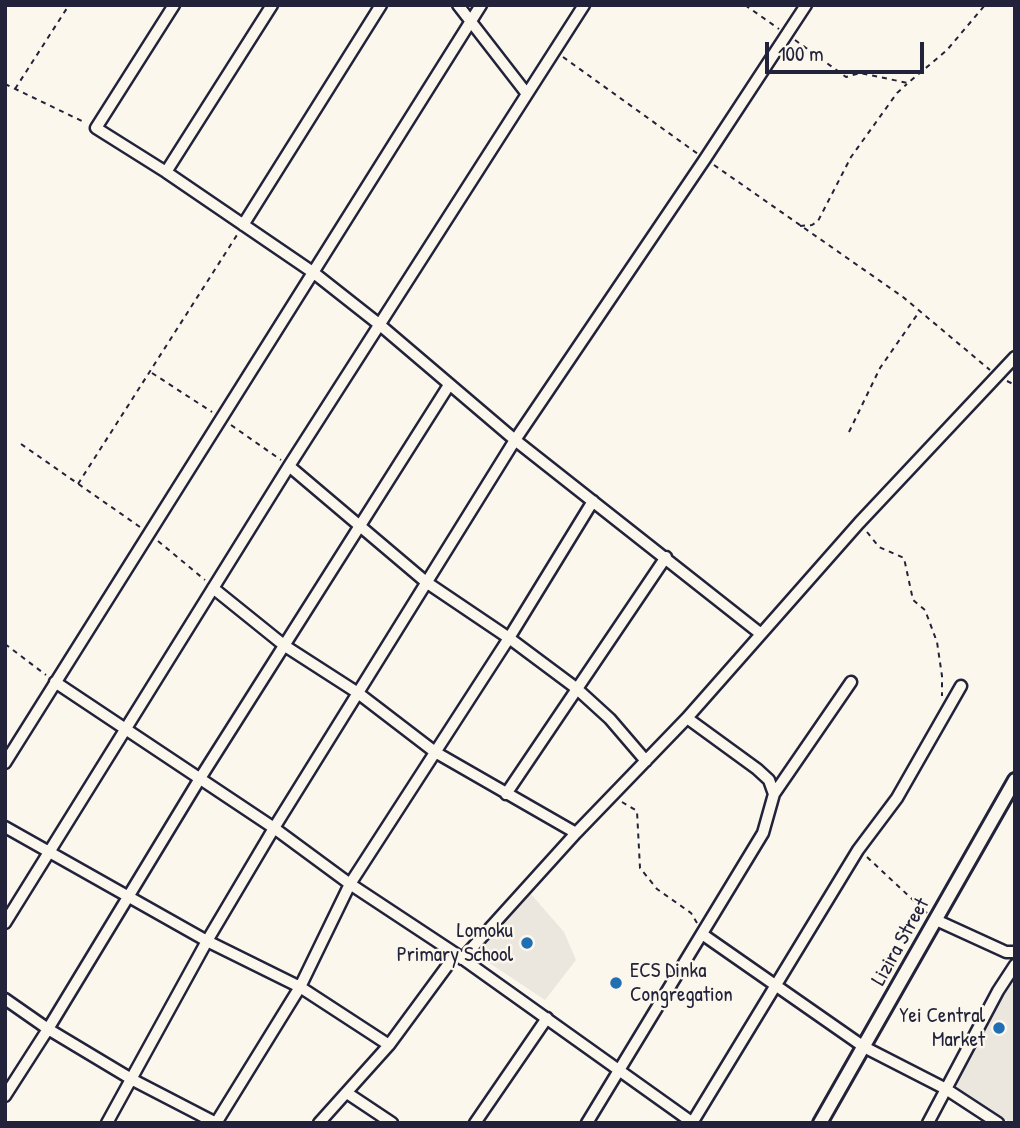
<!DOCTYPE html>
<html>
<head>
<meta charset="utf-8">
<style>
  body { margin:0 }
  #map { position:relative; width:1020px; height:1128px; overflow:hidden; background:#fbf7ec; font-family:"Patrick Hand",sans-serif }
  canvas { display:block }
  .frame { position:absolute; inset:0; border:7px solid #22223b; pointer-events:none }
  .scale { position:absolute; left:765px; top:42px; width:159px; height:32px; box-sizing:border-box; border:4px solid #22223b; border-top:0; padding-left:9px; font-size:21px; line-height:24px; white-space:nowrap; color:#22223b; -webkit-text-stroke:5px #fbf7ec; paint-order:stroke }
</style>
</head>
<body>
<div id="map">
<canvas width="1020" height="1128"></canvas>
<div class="frame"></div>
<div class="scale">100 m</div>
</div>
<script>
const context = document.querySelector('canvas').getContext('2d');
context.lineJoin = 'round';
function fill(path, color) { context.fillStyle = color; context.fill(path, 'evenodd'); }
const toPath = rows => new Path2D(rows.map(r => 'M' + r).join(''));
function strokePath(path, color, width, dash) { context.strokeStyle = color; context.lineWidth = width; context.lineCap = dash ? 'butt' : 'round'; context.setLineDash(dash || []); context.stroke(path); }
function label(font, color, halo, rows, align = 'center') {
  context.font = font + ' "Patrick Hand",sans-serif'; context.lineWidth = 5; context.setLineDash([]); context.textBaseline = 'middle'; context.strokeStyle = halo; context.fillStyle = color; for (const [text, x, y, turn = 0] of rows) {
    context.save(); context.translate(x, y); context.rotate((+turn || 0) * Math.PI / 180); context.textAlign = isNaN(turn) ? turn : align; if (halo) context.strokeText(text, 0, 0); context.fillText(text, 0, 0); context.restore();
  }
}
fill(toPath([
  [530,893,564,932,576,960,545,1000,476,954],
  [1015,971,1015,1123,1011,1123,953,1085]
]), '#ebe7df');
const minor = toPath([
  [174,5,96,128,166,172,314,273,380,325,515,440,761,634],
  [458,5,527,94],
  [166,172,272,5],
  [243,225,381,5],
  [289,466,426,582,509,638,576,688,610,719,646,761],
  [213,588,285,646,358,693,435,752,576,833],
  [55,682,274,828,350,884,456,954,693,1123],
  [5,763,481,5],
  [506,794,666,557],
  [774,794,851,682],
  [5,827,207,941,300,987,389,1045],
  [936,920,1006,952,1015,952],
  [5,923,289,466,584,5],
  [702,934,864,1047,946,1089,998,1123],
  [462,959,576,833,687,718,859,523,1015,357],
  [5,999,48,1029,133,1080,216,1123],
  [347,1093,392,1123],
  [5,1096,48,1029,199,780,449,385],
  [107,1123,207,941,274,828,515,440,705,159,806,5],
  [216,1123,300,987,350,884,509,638,593,501],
  [319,1123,389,1045,456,954],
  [475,1123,547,1018],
  [587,1123,763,833,774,794,769,780,757,769,687,718],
  [692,1123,858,850,897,798,961,686],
  [928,1123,998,991,1015,965]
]);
const tertiary = toPath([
  [820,1123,1015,780]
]);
strokePath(minor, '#22223b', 15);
strokePath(tertiary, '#22223b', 18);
strokePath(toPath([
  [745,5,779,29],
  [795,40,846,77,860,73,908,83,947,50,985,5],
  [563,57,698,154],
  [5,84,86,123],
  [15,89,69,5],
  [714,165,903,297,990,370],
  [800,226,812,225,818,221,851,157,897,93,907,84],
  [152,373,212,412],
  [1007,381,1015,385],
  [231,425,281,460],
  [849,432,880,368,919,312],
  [21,444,140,527],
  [78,484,237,235],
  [867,532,879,547,904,558,913,600,925,610,937,642,942,676,942,696],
  [158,541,205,580],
  [5,644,46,675],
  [622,802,637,811,640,868,657,889,691,913,697,923],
  [867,857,927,913]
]), '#22223b', 2, [5, 5]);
strokePath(minor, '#fbf7ec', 10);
strokePath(tertiary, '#fbf7ec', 12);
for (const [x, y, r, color] of [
  [527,943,7,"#1f6fb2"],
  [616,983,7,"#1f6fb2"],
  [999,1028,7,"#1f6fb2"]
]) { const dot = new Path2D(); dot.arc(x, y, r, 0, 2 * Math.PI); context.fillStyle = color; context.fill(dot); strokePath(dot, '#fbf7ec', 2.5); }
label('21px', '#22223b', '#fbf7ec', [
  ["Lomoku",513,931],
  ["Primary School",513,955],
  ["ECS Dinka",630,971,"left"],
  ["Congregation",630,995,"left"],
  ["Yei Central",985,1016],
  ["Market",985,1040]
], 'right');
label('21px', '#22223b', '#fbf7ec', [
  ["Lizira Street",901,942,-61]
]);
</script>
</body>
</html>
